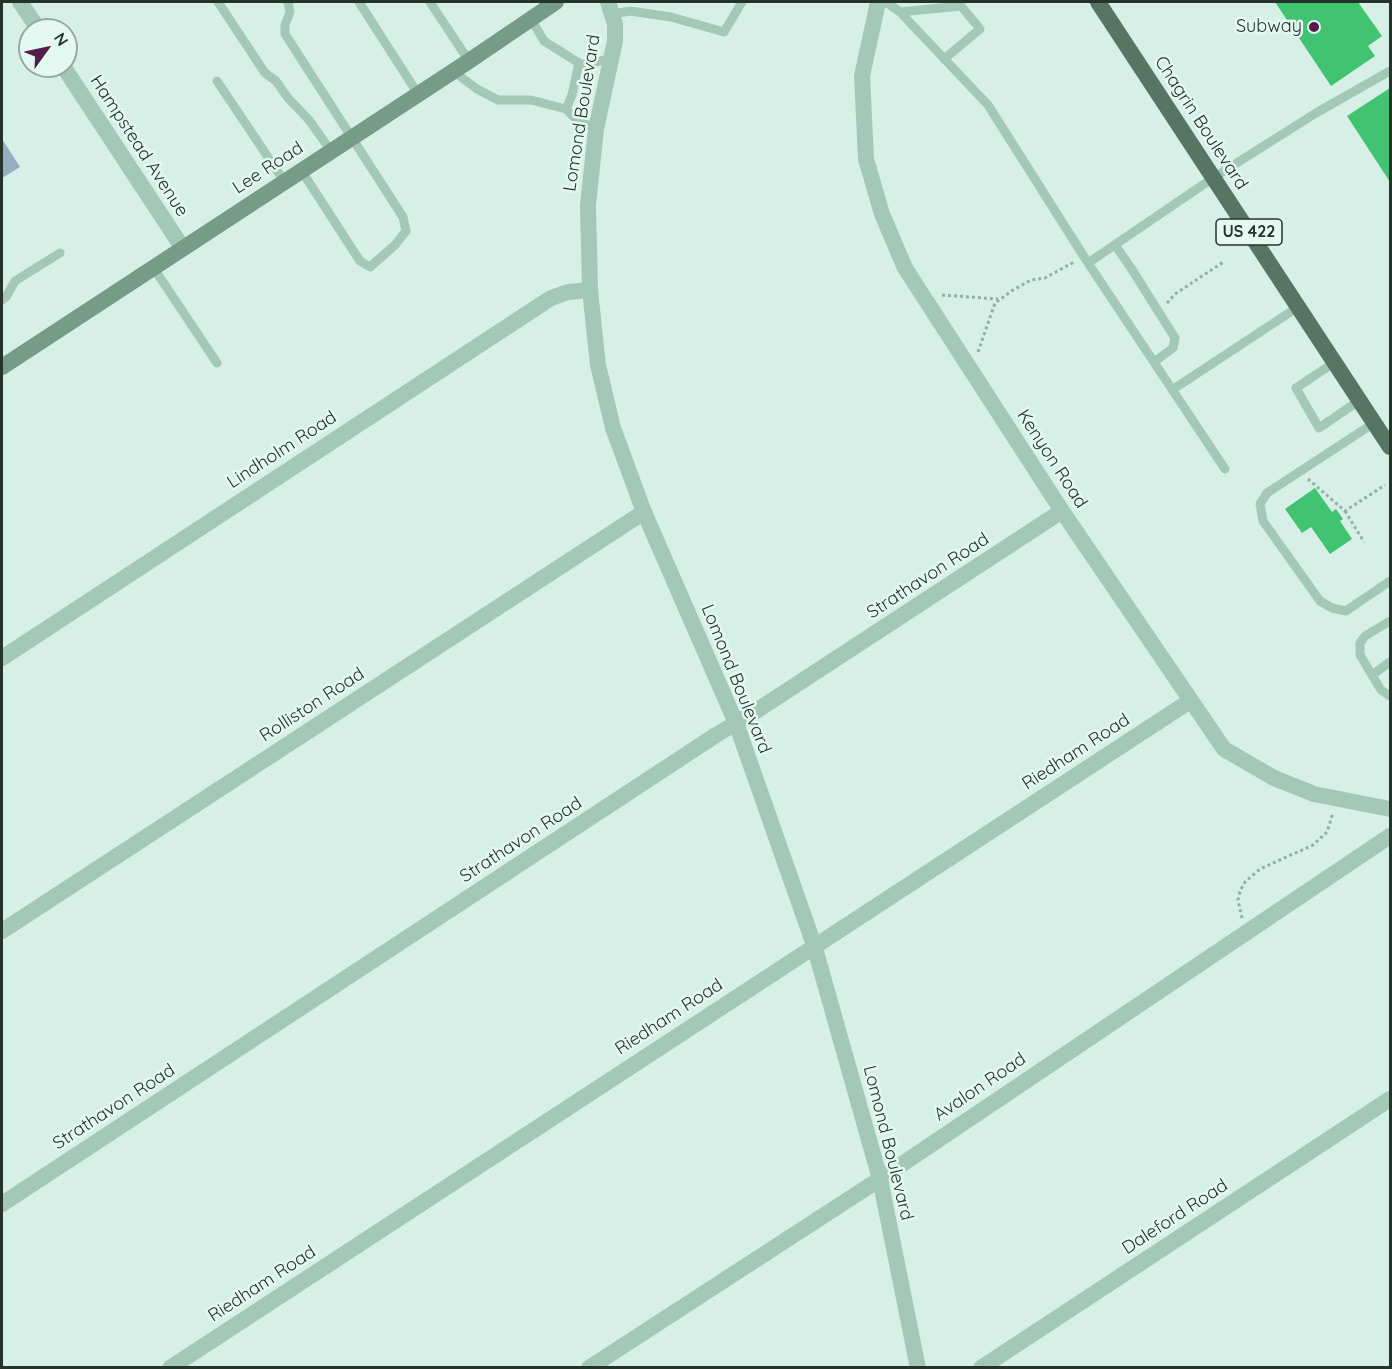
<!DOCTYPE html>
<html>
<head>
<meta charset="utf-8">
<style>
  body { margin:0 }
  #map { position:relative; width:1392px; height:1369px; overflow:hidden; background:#d7f0e7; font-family:Quicksand,sans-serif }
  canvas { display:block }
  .frame { position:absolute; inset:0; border:3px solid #25332b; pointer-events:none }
  .north { position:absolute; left:18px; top:18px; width:60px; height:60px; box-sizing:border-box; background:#e3f8f1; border:2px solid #97a9a2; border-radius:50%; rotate:57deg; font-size:16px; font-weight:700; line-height:24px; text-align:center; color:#25332b }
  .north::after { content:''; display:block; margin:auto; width:21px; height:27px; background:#531c49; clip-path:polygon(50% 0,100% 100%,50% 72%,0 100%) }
</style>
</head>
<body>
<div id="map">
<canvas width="1392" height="1369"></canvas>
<div class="frame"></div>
<div class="north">N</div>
</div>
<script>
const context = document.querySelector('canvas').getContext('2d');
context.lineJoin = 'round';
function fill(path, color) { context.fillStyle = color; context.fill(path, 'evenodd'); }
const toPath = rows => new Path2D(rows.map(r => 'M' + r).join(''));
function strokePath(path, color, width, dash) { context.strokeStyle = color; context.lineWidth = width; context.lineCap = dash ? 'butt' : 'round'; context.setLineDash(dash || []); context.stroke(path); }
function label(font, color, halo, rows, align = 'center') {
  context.font = font + ' Quicksand,sans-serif'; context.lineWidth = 5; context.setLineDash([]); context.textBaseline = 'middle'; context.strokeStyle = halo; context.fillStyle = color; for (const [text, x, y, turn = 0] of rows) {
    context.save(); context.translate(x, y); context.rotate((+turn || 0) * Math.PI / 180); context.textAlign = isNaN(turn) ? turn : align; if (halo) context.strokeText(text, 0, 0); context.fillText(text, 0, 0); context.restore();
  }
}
fill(toPath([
  [2,139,20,167,2,178]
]), '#98adbe');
fill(toPath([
  [1275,2,1358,2,1382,36,1368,46,1375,56,1331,86],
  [1390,88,1390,182,1347,116],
  [1315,488,1332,512,1336,509,1343,519,1340,521,1352,539,1330,554,1311,527,1302,533,1285,509]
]), '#42c371');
strokePath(toPath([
  [942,295,998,299],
  [1167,303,1175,294,1225,261],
  [978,352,995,303,1013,290,1031,280,1045,278,1074,262],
  [1308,479,1345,511,1385,485],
  [1345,511,1364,542],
  [1242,918,1238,900,1240,891,1245,882,1260,869,1313,845,1327,832,1333,813]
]), '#8eb3a3', 3, [3, 3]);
strokePath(toPath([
  [218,2,265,73,276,81,288,98,309,120,331,151],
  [288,2,290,12,285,25,285,34,403,217,406,231,395,245,370,267,360,261,301,170],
  [359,2,418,94],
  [430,2,469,61],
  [886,2,900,12,988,105,1088,263],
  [900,12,961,6,980,29,944,59],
  [613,14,630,11,671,17,724,32,742,2],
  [531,19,544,41,579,63,585,65,611,58],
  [453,71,477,89,498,100,531,100,566,109,572,95,579,63],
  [217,81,284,181],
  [566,109,577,120,596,129],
  [1115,245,1131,268,1175,338,1173,348,1154,362],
  [153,267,217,363],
  [2,300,6,297,15,281,60,253],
  [1335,362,1296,388,1319,428,1360,400],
  [1172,390,1298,307],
  [1374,423,1267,493,1260,504,1263,521,1320,601,1332,608,1346,611,1390,581],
  [1225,469,1088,263,1213,178,1316,113,1390,71],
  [1390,621,1365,636,1360,643,1360,655,1381,690,1390,696],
  [1372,675,1390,662]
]), '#a4c8b8', 9);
strokePath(toPath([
  [20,2,39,30],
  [608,2,615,24,615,41,596,129,588,205,590,290,598,365,613,428,644,512,736,723,814,945,880,1179,918,1368],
  [878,2,862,76,866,159,882,214,905,268,1062,511,1224,749,1274,778,1314,794,1390,809],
  [63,66,182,247],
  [2,658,551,298,568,292,590,290],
  [2,931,644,512],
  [2,1204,716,735,756,711,1062,511],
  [170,1368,1190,701],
  [589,1368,880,1179,1390,836],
  [981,1368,1390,1099]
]), '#a4c8b8', 16);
strokePath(toPath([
  [2,367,469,61,556,2]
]), '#769b88', 16);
strokePath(toPath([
  [1098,2,1390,447]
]), '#577564', 16);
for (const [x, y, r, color] of [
  [1314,27,6,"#531c49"]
]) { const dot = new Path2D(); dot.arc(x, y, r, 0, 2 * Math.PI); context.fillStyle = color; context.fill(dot); strokePath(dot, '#e3f8f1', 2); }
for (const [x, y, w] of [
  [1249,232,66]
]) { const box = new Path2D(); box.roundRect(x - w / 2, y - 13, w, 26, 4.5); context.fillStyle = '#e3f8f1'; context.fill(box); strokePath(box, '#25332b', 1.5); }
label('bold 16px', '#25332b', null, [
  ["US 422",1249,232]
]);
label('18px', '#25332b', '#e3f8f1', [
  ["Subway",1302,27]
], 'right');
label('18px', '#25332b', '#e3f8f1', [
  ["Lomond Boulevard",582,113,-81],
  ["Chagrin Boulevard",1201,123,57],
  ["Hampstead Avenue",139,146,57],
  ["Lee Road",268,168,-33],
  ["Lindholm Road",282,450,-33],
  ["Kenyon Road",1052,459,57],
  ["Strathavon Road",928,576,-33],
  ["Lomond Boulevard",736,679,68],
  ["Rolliston Road",312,705,-33],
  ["Riedham Road",1076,752,-33],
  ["Strathavon Road",521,840,-33],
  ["Riedham Road",669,1017,-33],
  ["Avalon Road",980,1087,-34],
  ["Strathavon Road",114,1107,-33],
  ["Lomond Boulevard",888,1143,76],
  ["Daleford Road",1175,1217,-33],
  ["Riedham Road",262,1284,-33]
]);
</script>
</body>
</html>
